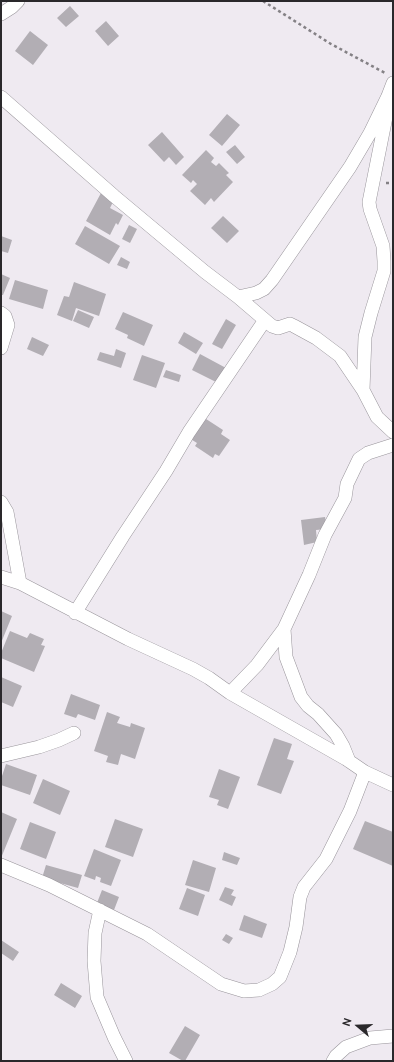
<!DOCTYPE html>
<html>
<head>
<meta charset="utf-8">
<style>
  body { margin:0 }
  #map { position:relative; width:394px; height:1062px; overflow:hidden; background:#efeaf1; font-family:Cabin,sans-serif }
  canvas { display:block }
  .frame { position:absolute; inset:0; border:2px solid #2a282b; pointer-events:none }
  .north { position:absolute; left:338px; top:1006px; width:40px; height:40px; -webkit-text-stroke:3px #efeaf1; paint-order:stroke; rotate:289deg; font-size:11px; font-weight:700; line-height:16px; text-align:center; color:#2a282b }
  .north::after { content:''; display:block; margin:auto; width:14px; height:18px; background:#2a282b; clip-path:polygon(50% 0,100% 100%,50% 72%,0 100%) }
</style>
</head>
<body>
<div id="map">
<canvas width="394" height="1062"></canvas>
<div class="frame"></div>
<div class="north">N</div>
</div>
<script>
const context = document.querySelector('canvas').getContext('2d');
context.lineJoin = 'round';
function fill(path, color) { context.fillStyle = color; context.fill(path, 'evenodd'); }
const toPath = rows => new Path2D(rows.map(r => 'M' + r).join(''));
function strokePath(path, color, width, dash) { context.strokeStyle = color; context.lineWidth = width; context.lineCap = dash ? 'butt' : 'round'; context.setLineDash(dash || []); context.stroke(path); }
fill(toPath([
  [70,6,79,16,66,27,57,18],
  [106,21,119,36,108,46,95,31],
  [30,31,48,45,33,65,15,51],
  [227,114,240,125,222,146,209,135],
  [162,132,184,157,176,165,169,157,164,162,148,145],
  [235,145,245,157,237,164,226,152],
  [206,150,214,158,211,162,216,166,219,163,229,173,226,175,233,182,214,202,211,198,205,205,190,191,197,184,193,180,191,183,182,175],
  [101,193,114,200,110,208,123,215,118,225,116,223,110,235,86,221],
  [223,216,239,231,227,243,211,228],
  [129,225,137,229,130,243,122,239],
  [85,226,120,246,109,264,75,244],
  [1,236,12,240,8,253,1,251],
  [121,257,130,262,127,269,117,265],
  [1,274,10,278,3,295,1,295],
  [15,280,48,290,43,309,9,299],
  [74,282,106,294,99,316,76,308,72,321,57,315,64,296,69,297],
  [78,310,94,317,89,328,73,321],
  [123,312,153,325,144,346,127,338,128,335,115,329],
  [226,319,236,325,222,349,212,344],
  [184,332,203,343,196,354,178,343],
  [32,337,49,345,43,356,27,349],
  [116,349,126,353,121,368,97,360,100,352,114,356],
  [200,354,226,368,218,383,192,370],
  [142,355,165,363,156,388,133,380],
  [166,370,181,375,179,382,163,377],
  [203,417,223,430,221,434,230,440,219,456,215,454,213,458,195,446,197,443,189,438],
  [325,517,327,529,316,530,317,542,304,545,301,520],
  [1,611,12,616,1,643],
  [10,631,27,638,30,633,44,639,41,645,45,646,34,672,1,658,1,653],
  [1,677,22,686,13,707,1,702],
  [71,694,100,705,95,720,78,714,76,718,64,714],
  [107,712,120,717,117,723,130,727,131,723,145,728,135,759,121,754,118,765,106,762,108,756,94,751],
  [274,738,292,744,287,759,294,761,281,794,257,785],
  [6,764,37,775,30,795,1,785,1,779],
  [219,769,240,777,228,809,217,805,219,800,209,797],
  [43,779,70,791,60,815,33,803],
  [1,812,17,819,1,858],
  [115,819,143,829,133,857,105,847],
  [365,821,393,832,393,866,353,849],
  [30,822,56,832,46,859,20,849],
  [94,849,121,860,111,886,100,882,101,878,96,876,95,880,84,876],
  [224,852,240,858,237,865,222,860],
  [193,860,216,868,209,892,185,885],
  [46,865,82,875,78,888,42,878],
  [225,887,234,890,231,895,236,897,232,906,219,900],
  [187,888,205,895,198,916,179,909],
  [102,890,119,897,114,910,97,903],
  [244,915,267,924,262,938,239,930],
  [226,934,233,938,229,944,222,940],
  [1,940,19,952,13,961,1,953],
  [61,983,82,996,75,1008,54,995],
  [185,1026,200,1035,185,1061,183,1061,169,1053]
]), '#b2aeb4');
const minor = toPath([
  [1,14,12,7,18,1],
  [1,97,114,196,205,272,238,297,272,326,278,328,290,324,294,326,316,338,340,356,363,390,377,417,393,432],
  [238,297,256,293,264,289,272,280,350,167,370,133,388,96,393,83],
  [1,313,5,316,8,325,1,348],
  [363,390,365,337,371,313,384,271,384,261,383,246,370,209,369,202,386,117,388,96],
  [1,502,7,512,20,583],
  [1,577,20,583,128,639,193,669,209,678,230,693,346,759,365,772,393,785],
  [75,613,123,536,166,471,189,432,265,320],
  [284,629,286,657,301,697,308,706,318,714,336,734,343,746,349,761],
  [230,693,257,665,284,629,309,575,325,535,345,498,347,484,359,459,368,453,393,445],
  [1,756,39,747,59,740,74,733],
  [1,865,49,885,147,934,221,984,244,991,259,990,272,984,280,977,290,952,296,927,300,897,304,887,326,859,350,811,365,772],
  [100,910,95,933,94,961,97,997,114,1037,126,1061],
  [333,1061,336,1056,346,1047,370,1038,393,1036]
]);
strokePath(minor, '#98949a', 14);
strokePath(toPath([
  [263,1,331,44,385,73],
  [386,183,393,183]
]), '#848185', 2.5, [3, 3]);
strokePath(minor, '#fff', 13);
</script>
</body>
</html>
